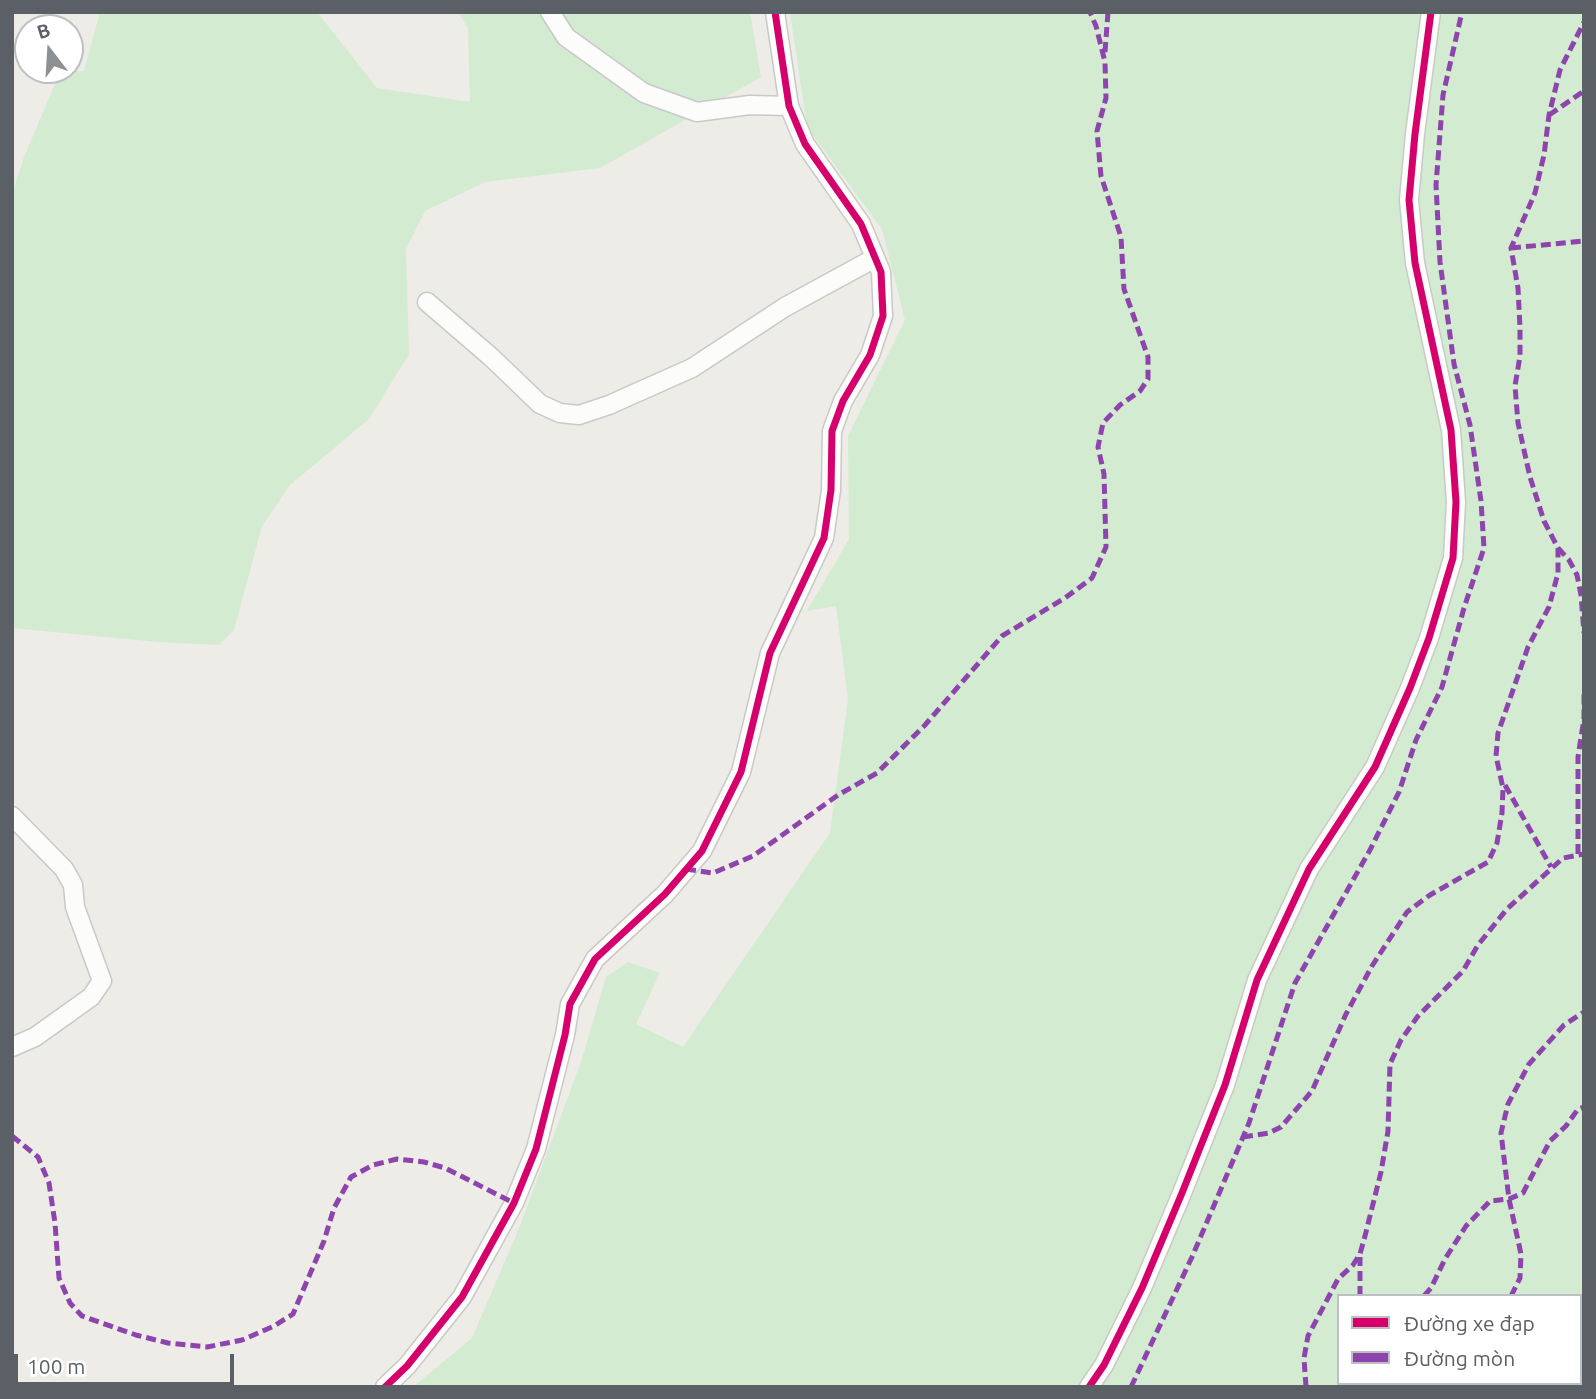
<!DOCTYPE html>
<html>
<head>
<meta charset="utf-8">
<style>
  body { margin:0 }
  #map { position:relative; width:1596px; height:1399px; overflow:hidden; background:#edece6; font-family:Ubuntu,sans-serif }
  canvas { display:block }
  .frame { position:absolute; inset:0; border:14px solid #5b6066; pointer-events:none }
  .legend { position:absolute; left:1337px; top:1294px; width:245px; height:91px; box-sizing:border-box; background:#fff; border:2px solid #bdbfc2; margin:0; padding:9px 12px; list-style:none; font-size:21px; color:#5b6066 }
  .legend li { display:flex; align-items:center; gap:14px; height:35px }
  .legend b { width:35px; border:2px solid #bdbfc2 }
  .north { position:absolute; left:14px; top:14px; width:70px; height:70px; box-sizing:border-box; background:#fff; border:2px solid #bdbfc2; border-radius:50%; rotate:343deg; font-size:19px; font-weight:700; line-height:28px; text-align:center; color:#5b6066 }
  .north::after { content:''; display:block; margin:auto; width:24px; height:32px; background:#8e9193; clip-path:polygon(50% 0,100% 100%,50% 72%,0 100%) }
  .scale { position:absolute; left:14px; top:1354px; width:220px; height:32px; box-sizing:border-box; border:4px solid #5b6066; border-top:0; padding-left:9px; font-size:21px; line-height:24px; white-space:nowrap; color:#5b6066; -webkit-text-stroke:5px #fff; paint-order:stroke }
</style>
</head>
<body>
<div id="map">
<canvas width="1596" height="1399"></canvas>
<div class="frame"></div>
<ul class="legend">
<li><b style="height:9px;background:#d6006c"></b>Đường xe đạp</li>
<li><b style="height:9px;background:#8e44ad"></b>Đường mòn</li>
</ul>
<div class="north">B</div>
<div class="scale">100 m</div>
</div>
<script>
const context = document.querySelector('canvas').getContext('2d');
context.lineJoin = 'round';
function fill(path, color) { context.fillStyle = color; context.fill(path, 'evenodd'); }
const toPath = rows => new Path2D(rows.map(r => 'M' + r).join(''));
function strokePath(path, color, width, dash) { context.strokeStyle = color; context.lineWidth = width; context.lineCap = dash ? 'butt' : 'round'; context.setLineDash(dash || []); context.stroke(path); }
fill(toPath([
  [100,12,317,12,377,88,470,102,468,28,458,12,750,12,761,77,600,168,485,182,425,211,406,249,409,354,369,419,290,485,262,526,234,630,219,645,159,642,12,628,12,194,24,157,61,70,84,71],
  [790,12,1584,12,1584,1387,413,1387,472,1338,520,1226,582,1059,606,977,628,962,660,973,636,1024,683,1047,830,833,848,699,836,606,807,611,849,539,848,436,905,320,882,229,807,127],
  [1339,1296,1580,1296,1580,1383,1339,1383]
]), '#d3ebd0');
const minor = toPath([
  [550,12,566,37,644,93,697,112,750,105,789,106],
  [427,302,491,357,540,404,560,413,579,415,609,405,692,368,785,307,875,258],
  [12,816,64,869,73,885,75,907,102,981,91,997,35,1037,12,1047],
  [385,1387,407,1366,462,1297,514,1203,536,1149,565,1035,570,1004,595,959,665,894,702,851,741,772,770,653,824,538,831,490,832,431,843,401,870,355,883,316,881,272,861,224,805,144,789,106,775,12],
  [1089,1387,1104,1365,1142,1288,1182,1193,1225,1085,1257,980,1309,869,1375,767,1410,688,1429,638,1453,558,1456,502,1451,430,1415,263,1409,200,1415,134,1431,12]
]);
strokePath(minor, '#c8c9c8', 21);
strokePath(minor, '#fcfcfb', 18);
strokePath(toPath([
  [1105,52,1108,12],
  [1549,115,1584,91],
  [1511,248,1584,241],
  [1558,548,1569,560,1577,575,1581,595,1584,633],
  [1505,785,1551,867],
  [1578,854,1578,757,1584,718,1584,690],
  [686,869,713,873,753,856,838,795,877,773,925,725,1002,636,1065,598,1092,578,1106,547,1104,474,1098,447,1103,423,1120,405,1140,391,1148,379,1148,357,1124,289,1121,237,1101,176,1097,131,1106,98,1105,62,1096,26,1090,12],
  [12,1136,38,1157,49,1183,55,1223,59,1278,70,1303,82,1316,136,1335,168,1343,207,1347,242,1340,274,1326,293,1314,324,1241,334,1208,351,1177,373,1165,397,1159,424,1162,445,1168,514,1203],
  [1243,1137,1269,1133,1281,1127,1312,1091,1346,1014,1372,966,1407,912,1430,895,1488,862,1497,843,1502,813,1503,788,1496,756,1498,733,1528,647,1549,607,1558,573,1558,548,1544,521,1530,477,1518,423,1515,386,1520,356,1520,327,1518,288,1511,248,1535,193,1544,155,1549,115,1560,70,1584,22],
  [1360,1296,1360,1257],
  [1424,1296,1431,1288,1445,1259,1466,1226,1490,1201,1509,1199,1523,1193,1550,1141,1566,1126,1578,1109,1584,1107],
  [1511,1296,1520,1278,1521,1254,1509,1199,1501,1133,1508,1104,1529,1064,1564,1025,1584,1012],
  [1370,1383,1370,1387],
  [1131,1387,1192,1257,1249,1123,1295,983,1370,850,1399,792,1416,740,1442,687,1464,608,1484,548,1481,501,1470,425,1454,364,1440,262,1436,185,1443,95,1462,12],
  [1306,1387,1304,1358,1308,1336,1338,1279,1353,1265,1360,1254,1365,1236,1381,1172,1388,1131,1390,1064,1401,1040,1418,1016,1463,971,1478,945,1507,909,1563,858,1584,854],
  [1471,1387,1471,1383]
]), '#8e44ad', 5, [10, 5]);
strokePath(toPath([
  [385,1387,407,1366,462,1297,514,1203,536,1149,565,1035,570,1004,595,959,665,894,702,851,741,772,770,653,824,538,831,490,832,431,843,401,870,355,883,316,881,272,861,224,805,144,789,106,775,12],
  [1089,1387,1104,1365,1142,1288,1182,1193,1225,1085,1257,980,1309,869,1375,767,1410,688,1429,638,1453,558,1456,502,1451,430,1415,263,1409,200,1415,134,1431,12]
]), '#d6006c', 7);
</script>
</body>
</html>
